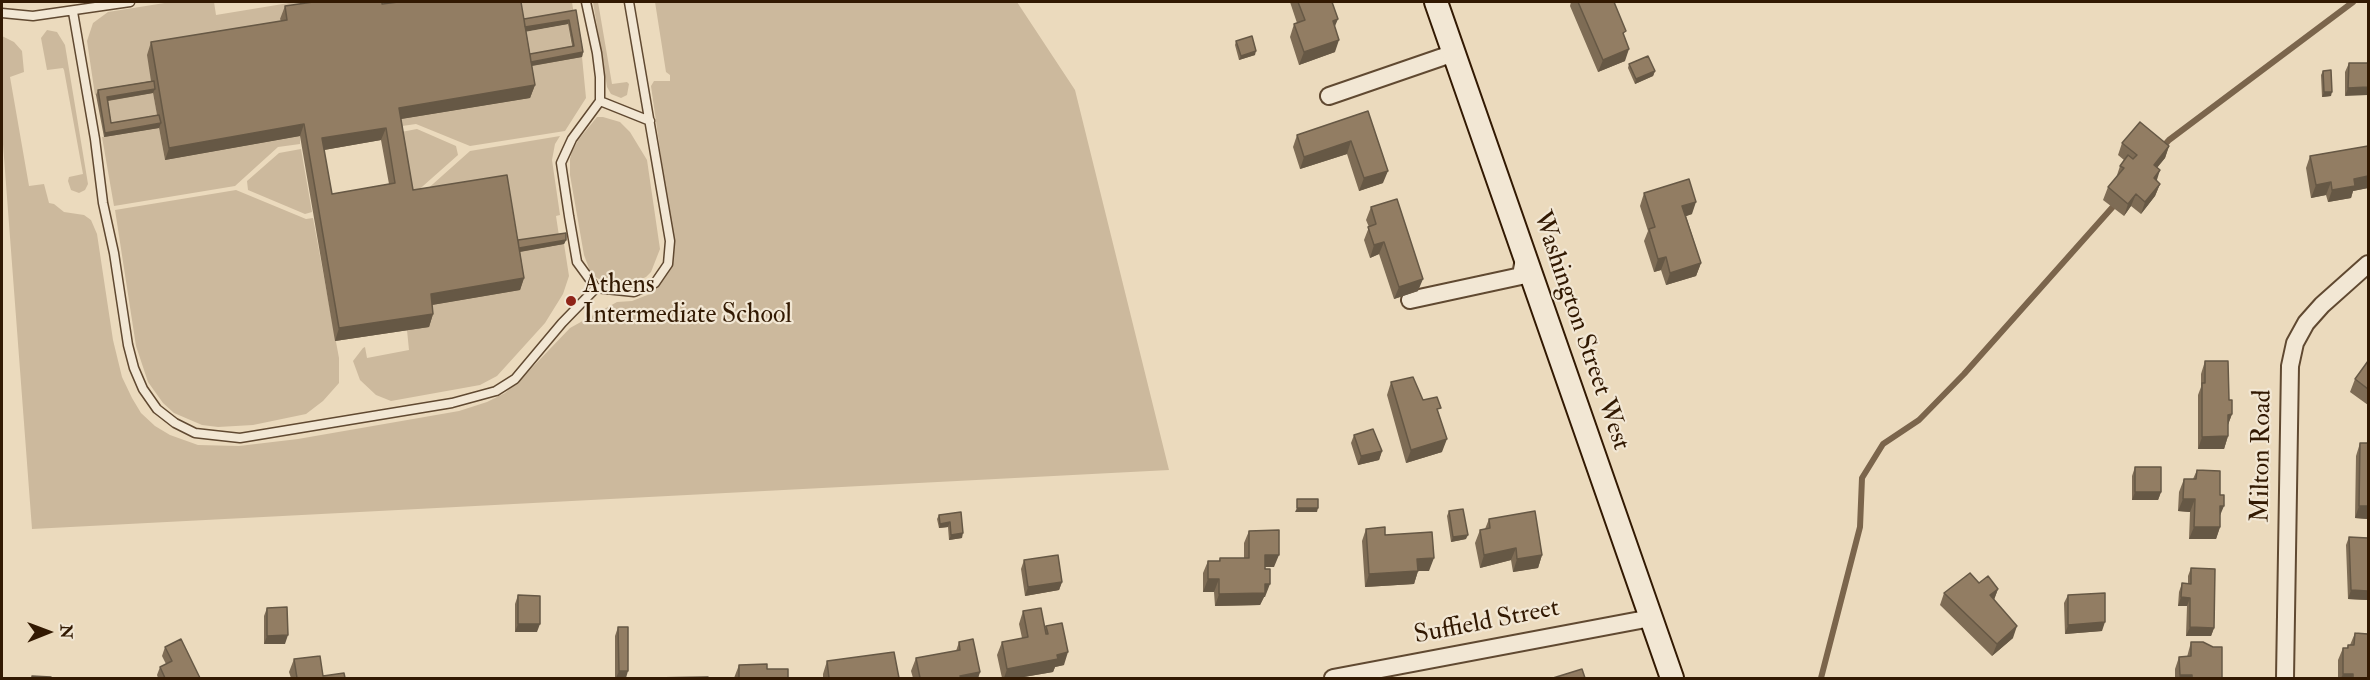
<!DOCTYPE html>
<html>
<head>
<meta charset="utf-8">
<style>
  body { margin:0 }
  #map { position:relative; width:2370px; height:680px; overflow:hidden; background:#ebdabd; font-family:"IM FELL Double Pica",serif }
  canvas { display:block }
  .frame { position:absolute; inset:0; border:3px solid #321902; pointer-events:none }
  .north { position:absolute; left:18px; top:602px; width:60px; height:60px; -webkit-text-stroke:4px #f2e7d4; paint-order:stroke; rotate:89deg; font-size:16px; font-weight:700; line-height:24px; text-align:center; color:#321902 }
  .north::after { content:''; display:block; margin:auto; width:21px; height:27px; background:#321902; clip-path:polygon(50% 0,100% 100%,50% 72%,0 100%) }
</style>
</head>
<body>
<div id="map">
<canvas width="2370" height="680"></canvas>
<div class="frame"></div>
<div class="north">N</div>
</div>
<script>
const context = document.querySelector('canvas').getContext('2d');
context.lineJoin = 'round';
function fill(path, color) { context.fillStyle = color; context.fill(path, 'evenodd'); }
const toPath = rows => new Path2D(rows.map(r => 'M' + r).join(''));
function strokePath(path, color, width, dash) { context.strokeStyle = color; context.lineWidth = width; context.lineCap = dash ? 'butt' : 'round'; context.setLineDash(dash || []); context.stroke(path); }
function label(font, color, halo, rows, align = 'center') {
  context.font = font + ' "IM FELL Double Pica",serif'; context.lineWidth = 4.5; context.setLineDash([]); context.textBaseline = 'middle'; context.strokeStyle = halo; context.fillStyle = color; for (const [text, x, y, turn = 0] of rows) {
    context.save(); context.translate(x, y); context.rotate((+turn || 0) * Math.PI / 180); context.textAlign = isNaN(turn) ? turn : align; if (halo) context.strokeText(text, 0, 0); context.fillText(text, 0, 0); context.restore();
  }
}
fill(toPath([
  [171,2,214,2,216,15,295,2,302,2,309,8,282,32,152,85,95,95,87,41,93,23,108,12],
  [514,2,572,2,574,15,518,24],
  [593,2,598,2,612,84,627,82,629,84,627,95,621,98,611,94,607,87],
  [655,2,1017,2,1075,90,1169,470,32,529,2,131,2,36,14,42,22,51,24,72,10,77,29,186,44,184,49,203,54,204,64,212,84,215,91,220,97,234,113,340,122,377,132,398,141,413,155,426,170,435,198,445,239,446,298,439,459,411,487,402,505,393,524,376,570,328,617,302,632,301,650,294,664,279,672,267,674,249,651,86,654,81,670,81,670,75,666,72],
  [568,24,572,50,524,59,519,33],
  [47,30,57,32,65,45,88,184,85,190,79,193,71,190,68,181,69,177,83,174,64,70,63,68,47,70,41,38],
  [582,57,586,98,565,131,470,146,416,124,395,127,395,120,530,98,525,67],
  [153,93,158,119,110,128,106,101],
  [597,117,603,117,620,122,630,132,647,160,660,249,651,272,646,277,633,283,608,283,595,277,590,271,584,255,570,175,570,159,572,151,579,139],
  [159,128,165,160,300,136,300,144,278,147,235,186,114,206,102,137],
  [417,129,456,146,458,155,414,194,396,133],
  [560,136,555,144,552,160,560,215,556,216,559,236,519,244,509,188,415,200,470,151],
  [301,149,312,212,305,214,248,190,247,181,279,153],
  [236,190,306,219,313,218,339,358,339,383,323,401,306,414,253,425,218,427,202,425,174,413,163,403,148,382,136,346,115,210],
  [564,244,569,276,563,294,545,323,497,376,480,385,391,401,376,395,360,380,353,361,363,348,365,347,367,358,409,350,407,330,429,326,426,306,519,290,513,253]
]), '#ccb99d');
strokePath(toPath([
  [2161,149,2169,140,2353,2],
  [1821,678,1860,527,1862,478,1883,444,1919,420,1964,374,2118,201]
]), '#7b654c', 6);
const lane = toPath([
  [586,2,597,53,600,77,600,101,572,139,561,163,569,216,577,262,596,288,634,292,655,283,668,264,670,241,629,2],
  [73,12,95,139,103,203,114,253,128,345,134,368,143,389,157,409,175,423,195,433,240,438,452,403,496,391,515,379,562,323,596,288],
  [2,13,33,16,130,2],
  [600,101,650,121]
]);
const street = toPath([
  [1329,96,1454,53],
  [1410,300,1521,276,1524,258],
  [1333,678,1651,618],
  [2285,678,2290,366,2295,343,2306,323,2322,305,2368,264]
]);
const secondary = toPath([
  [1436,2,1672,678]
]);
strokePath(lane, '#604931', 11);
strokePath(street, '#604931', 20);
strokePath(secondary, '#321902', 26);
strokePath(lane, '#f2e7d4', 8);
strokePath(street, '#f2e7d4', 16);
strokePath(secondary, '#f2e7d4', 22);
fill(toPath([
  [1290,2,1332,2,1335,27,1335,52,1299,65,1290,37,1294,24,1297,23],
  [1571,2,1614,2,1624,36,1625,61,1598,72,1570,6],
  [382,4,524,19,576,10,583,52,582,57,532,66,535,85,530,98,401,119,413,190,518,240,566,240,564,244,520,252,524,278,520,290,432,305,433,314,429,327,335,341,300,136,165,160,159,128,104,137,96,95,98,90,151,81,147,55,151,42,281,21,280,19,285,6],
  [568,24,572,46,530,54,526,31],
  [153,93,157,115,111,123,108,101],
  [381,140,389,184,332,194,324,150],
  [1236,41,1255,55,1239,60,1235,45],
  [2349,63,2368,63,2345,96,2345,72],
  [1629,64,1655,71,1653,76,1635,84,1628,68],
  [2323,71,2331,96,2322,97,2321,75],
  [1368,111,1383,183,1359,191,1347,154,1300,169,1293,147,1297,135],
  [2122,143,2169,146,2165,158,2157,168,2156,181,2160,184,2155,196,2141,214,2131,206,2124,216,2103,200,2108,187,2116,178,2120,166,2124,160,2118,155],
  [2368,146,2368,188,2353,191,2351,198,2328,202,2326,195,2311,198,2306,168,2310,156],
  [1644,193,1692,214,1686,216,1701,263,1696,276,1666,285,1661,270,1654,272,1644,241,1648,231,1640,206],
  [1371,207,1418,291,1394,299,1379,254,1370,258,1364,240,1369,227,1366,220],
  [2205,361,2229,400,2232,414,2228,425,2228,436,2224,449,2198,449,2198,395,2201,387,2201,374],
  [2368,361,2368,405,2350,392,2355,379],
  [1391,382,1423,400,1442,452,1406,463,1387,395],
  [1354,435,1382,451,1379,460,1358,465,1351,443],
  [2360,443,2368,443,2368,519,2355,518,2356,456],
  [2135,467,2161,492,2158,500,2132,500,2132,476],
  [2197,470,2220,515,2220,527,2216,539,2189,539,2190,512,2178,511,2179,492,2184,479,2193,479],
  [1449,511,1466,539,1451,542,1447,516],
  [961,512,962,538,949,540,948,527,939,528,937,519,939,515],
  [1489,519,1542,555,1538,568,1513,572,1511,560,1480,568,1475,543,1480,530,1485,529],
  [1366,529,1385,535,1429,571,1418,571,1414,584,1365,587,1362,541],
  [1249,531,1274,567,1265,567,1265,597,1264,597,1260,605,1215,606,1214,592,1203,592,1203,573,1208,561,1219,561,1220,558,1244,558,1244,543],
  [2349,537,2368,538,2368,600,2348,599,2346,545],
  [1024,560,1062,582,1059,590,1025,596,1021,569],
  [2191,568,2214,628,2211,636,2186,636,2187,606,2178,606,2179,592,2182,583,2188,584,2188,576],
  [1979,583,1998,589,1994,600,2013,638,1992,656,1940,605,1944,593],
  [518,595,537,632,515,632,515,604],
  [2068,595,2102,631,2065,634,2064,603],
  [267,608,285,644,264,644,264,616],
  [1023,611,1045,630,1046,626,1064,665,1055,667,1053,672,1018,678,1002,678,997,655,1002,642,1022,638,1019,624],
  [618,627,626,678,615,678,615,636],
  [2355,633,2368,678,2338,678,2338,660,2343,648,2347,648,2348,645,2350,645],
  [959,642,980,672,978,678,913,678,911,671,916,658,956,651],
  [2191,642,2222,678,2175,678,2175,669,2179,657,2187,657],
  [165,647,200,678,158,678,157,675,160,667,166,664,162,656],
  [294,659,323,676,345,678,291,678,289,672],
  [827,661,899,678,823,678,823,674],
  [739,665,788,678,734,678]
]), '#7e6c55');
fill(toPath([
  [1338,19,1333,31,1333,21],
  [569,20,568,24,519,33,521,28],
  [1339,40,1335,52,1299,65,1304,52],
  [1629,49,1625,61,1598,72,1603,60],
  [1256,51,1255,55,1239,60,1241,56],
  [583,52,582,57,525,67,527,63],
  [1655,71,1653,76,1635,84,1636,79],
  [535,85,530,98,395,120,399,108],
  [2368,87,2368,95,2345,96,2348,88],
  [155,89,153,93,106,101,107,97],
  [2324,92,2332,92,2331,96,2322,97],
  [161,123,159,128,104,137,105,133],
  [304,124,300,136,165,160,169,148],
  [386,128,381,140,318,151,322,138],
  [1351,141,1347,154,1300,169,1304,157],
  [2169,146,2165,158,2149,177,2154,165],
  [2160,170,2156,183,2154,178],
  [1388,171,1383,183,1359,191,1364,178],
  [2368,176,2368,188,2353,191,2351,198,2328,202,2332,190,2354,179],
  [2331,182,2326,195,2311,198,2316,185],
  [2160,184,2155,196,2141,214,2145,202],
  [2136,194,2131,206,2124,216,2128,204],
  [1696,202,1692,214,1678,219,1682,206],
  [566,240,564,244,513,253,515,248],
  [1384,242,1379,254,1370,258,1374,245],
  [1666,257,1661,270,1654,272,1658,259],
  [1701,263,1696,276,1666,285,1670,273],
  [524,278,520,290,426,306,431,294],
  [1423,279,1418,291,1394,299,1399,287],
  [433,314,429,327,335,341,339,328],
  [2232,414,2227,427,2228,415],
  [2228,436,2224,449,2198,449,2202,437],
  [1447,439,1442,452,1406,463,1411,450],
  [1382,451,1379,460,1358,465,1361,456],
  [2135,492,2161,492,2158,500,2132,500],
  [2183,499,2195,499,2190,512,2178,511],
  [2220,506,2224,506,2219,518],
  [2359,506,2368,506,2368,519,2355,518],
  [1297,508,1318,508,1317,512,1295,512],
  [950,522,948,527,939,528,940,524],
  [2194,527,2220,527,2216,539,2189,539],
  [963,533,962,538,949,540,951,535],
  [1468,535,1466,539,1451,542,1453,537],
  [1516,548,1511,560,1480,568,1484,555],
  [1265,555,1279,555,1274,567,1261,567],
  [1542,555,1538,568,1513,572,1517,559],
  [1434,558,1429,571,1418,571,1414,584,1365,587,1369,574,1417,559],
  [1208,579,1219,579,1214,592,1203,592],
  [1062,582,1059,590,1025,596,1028,587],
  [1265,584,1270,584,1265,597,1264,597,1260,605,1215,606,1219,594],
  [1998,589,1993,602,1990,595],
  [2351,590,2368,591,2368,600,2348,599],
  [2181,597,2190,598,2187,606,2178,606],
  [2105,622,2102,631,2065,634,2068,625],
  [518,624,540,624,537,632,515,632],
  [2017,626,2013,638,1992,656,1997,644],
  [2190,627,2214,628,2211,636,2186,636],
  [288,635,285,644,264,644,267,636],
  [1068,652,1064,665,1055,667,1053,672,1018,678,1004,678,1007,669,1057,655],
  [619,671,628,671,626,678,616,678],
  [980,672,978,678,959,678,960,676],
  [2343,674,2353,674,2352,678,2341,678],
  [2180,675,2192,675,2191,678,2179,678]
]), '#665845');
const building = toPath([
  [313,2,382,2,382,4,398,2,521,2,535,85,399,108,413,190,507,175,524,278,431,294,433,314,339,328,304,124,169,148,151,42,287,20,285,6,313,2],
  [386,128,395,183,332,194,322,138,386,128],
  [1298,2,1332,2,1338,19,1333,21,1339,40,1304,52,1294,24,1305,20,1298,2],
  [1578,2,1614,2,1626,31,1623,33,1629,49,1603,60,1578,2],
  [576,10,583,52,531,62,530,54,574,46,569,20,525,27,524,19,576,10],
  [1252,36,1256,51,1241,56,1236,41,1252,36],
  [1648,56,1655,71,1636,79,1629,64,1648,56],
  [2349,63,2368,63,2368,87,2348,88,2349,63],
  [2331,70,2332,92,2324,92,2323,71,2331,70],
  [154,81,155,89,107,97,111,123,159,115,161,123,105,133,98,90,154,81],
  [1368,111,1388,171,1364,178,1351,141,1304,157,1297,135,1368,111],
  [2140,122,2169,146,2154,165,2160,170,2154,178,2160,184,2145,202,2136,194,2128,204,2108,187,2124,168,2120,166,2128,155,2133,159,2137,155,2122,143,2140,122],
  [2368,146,2368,176,2354,179,2355,186,2332,190,2331,182,2316,185,2310,156,2368,146],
  [1689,179,1696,202,1682,206,1701,263,1670,273,1666,257,1658,259,1649,229,1655,227,1644,193,1689,179],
  [1397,199,1423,279,1399,287,1384,242,1374,245,1368,227,1376,224,1371,207,1397,199],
  [566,233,566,240,519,248,518,240,566,233],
  [2205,361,2228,361,2229,400,2232,400,2232,414,2228,415,2228,436,2202,437,2202,383,2205,383,2205,361],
  [2368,361,2368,389,2355,379,2368,361],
  [1413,377,1423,400,1437,397,1441,408,1437,409,1447,439,1411,450,1391,382,1413,377],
  [1373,429,1382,451,1361,456,1354,435,1373,429],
  [2360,443,2368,443,2368,506,2359,506,2360,443],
  [2135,467,2161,467,2161,492,2135,492,2135,467],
  [2197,470,2220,471,2220,495,2224,495,2224,506,2220,506,2220,527,2194,527,2195,499,2183,499,2184,479,2196,479,2197,470],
  [1297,499,1318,499,1318,508,1297,508,1297,499],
  [1463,509,1468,535,1453,537,1449,511,1463,509],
  [1535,511,1542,555,1517,559,1516,548,1484,555,1480,530,1490,528,1489,519,1535,511],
  [961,512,963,533,951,535,950,522,940,524,939,515,961,512],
  [1385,527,1385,535,1432,532,1434,558,1417,559,1418,571,1369,574,1366,529,1385,527],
  [1279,530,1279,555,1265,555,1265,569,1270,569,1270,584,1265,584,1265,593,1219,594,1219,579,1208,579,1208,561,1220,561,1220,558,1249,558,1249,531,1279,530],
  [2349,537,2368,538,2368,591,2351,590,2349,537],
  [1058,555,1062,582,1028,587,1024,560,1058,555],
  [2191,568,2215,569,2214,628,2190,627,2190,598,2181,597,2182,583,2191,584,2191,568],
  [1970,573,1979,583,1988,576,1998,589,1990,595,2017,626,1997,644,1944,593,1970,573],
  [2105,593,2105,622,2068,625,2068,595,2105,593],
  [518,595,540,596,540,624,518,624,518,595],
  [287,607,288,635,267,636,267,608,287,607],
  [1041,608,1046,634,1048,634,1046,626,1062,623,1068,652,1057,655,1058,659,1007,669,1002,642,1028,637,1023,611,1041,608],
  [618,627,628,627,628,671,619,671,618,627],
  [2355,633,2368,634,2368,678,2353,678,2353,674,2343,674,2343,648,2348,648,2348,645,2354,645,2355,633],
  [181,639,200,678,165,678,160,667,172,661,165,647,181,639],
  [973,639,980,672,960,676,961,678,920,678,916,658,960,650,959,642,973,639],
  [2191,642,2203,642,2213,647,2222,647,2222,678,2192,678,2192,675,2180,675,2179,657,2191,656,2191,642],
  [894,652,899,678,829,678,827,661,894,652],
  [320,656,323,676,344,673,345,678,297,678,294,659,320,656],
  [767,664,767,669,788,669,788,678,739,678,739,665,767,664],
  [1582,669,1585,678,1553,678,1582,669],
  [32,676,51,677,51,678,32,678,32,676],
  [708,677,708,678,651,678,708,677]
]);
fill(building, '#927d63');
strokePath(building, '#665845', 1.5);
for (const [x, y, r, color] of [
  [571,301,6,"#8f2418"]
]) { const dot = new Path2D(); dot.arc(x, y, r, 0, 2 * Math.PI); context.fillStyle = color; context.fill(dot); strokePath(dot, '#f2e7d4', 2); }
label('26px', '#321902', '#f2e7d4', [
  ["Athens",583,286],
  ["Intermediate School",583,316]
], 'left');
label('26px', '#321902', '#f2e7d4', [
  ["Washington Street West",1580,331,71],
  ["Milton Road",2263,456,-89],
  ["Suffield Street",1487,623,-11]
]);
</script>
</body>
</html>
